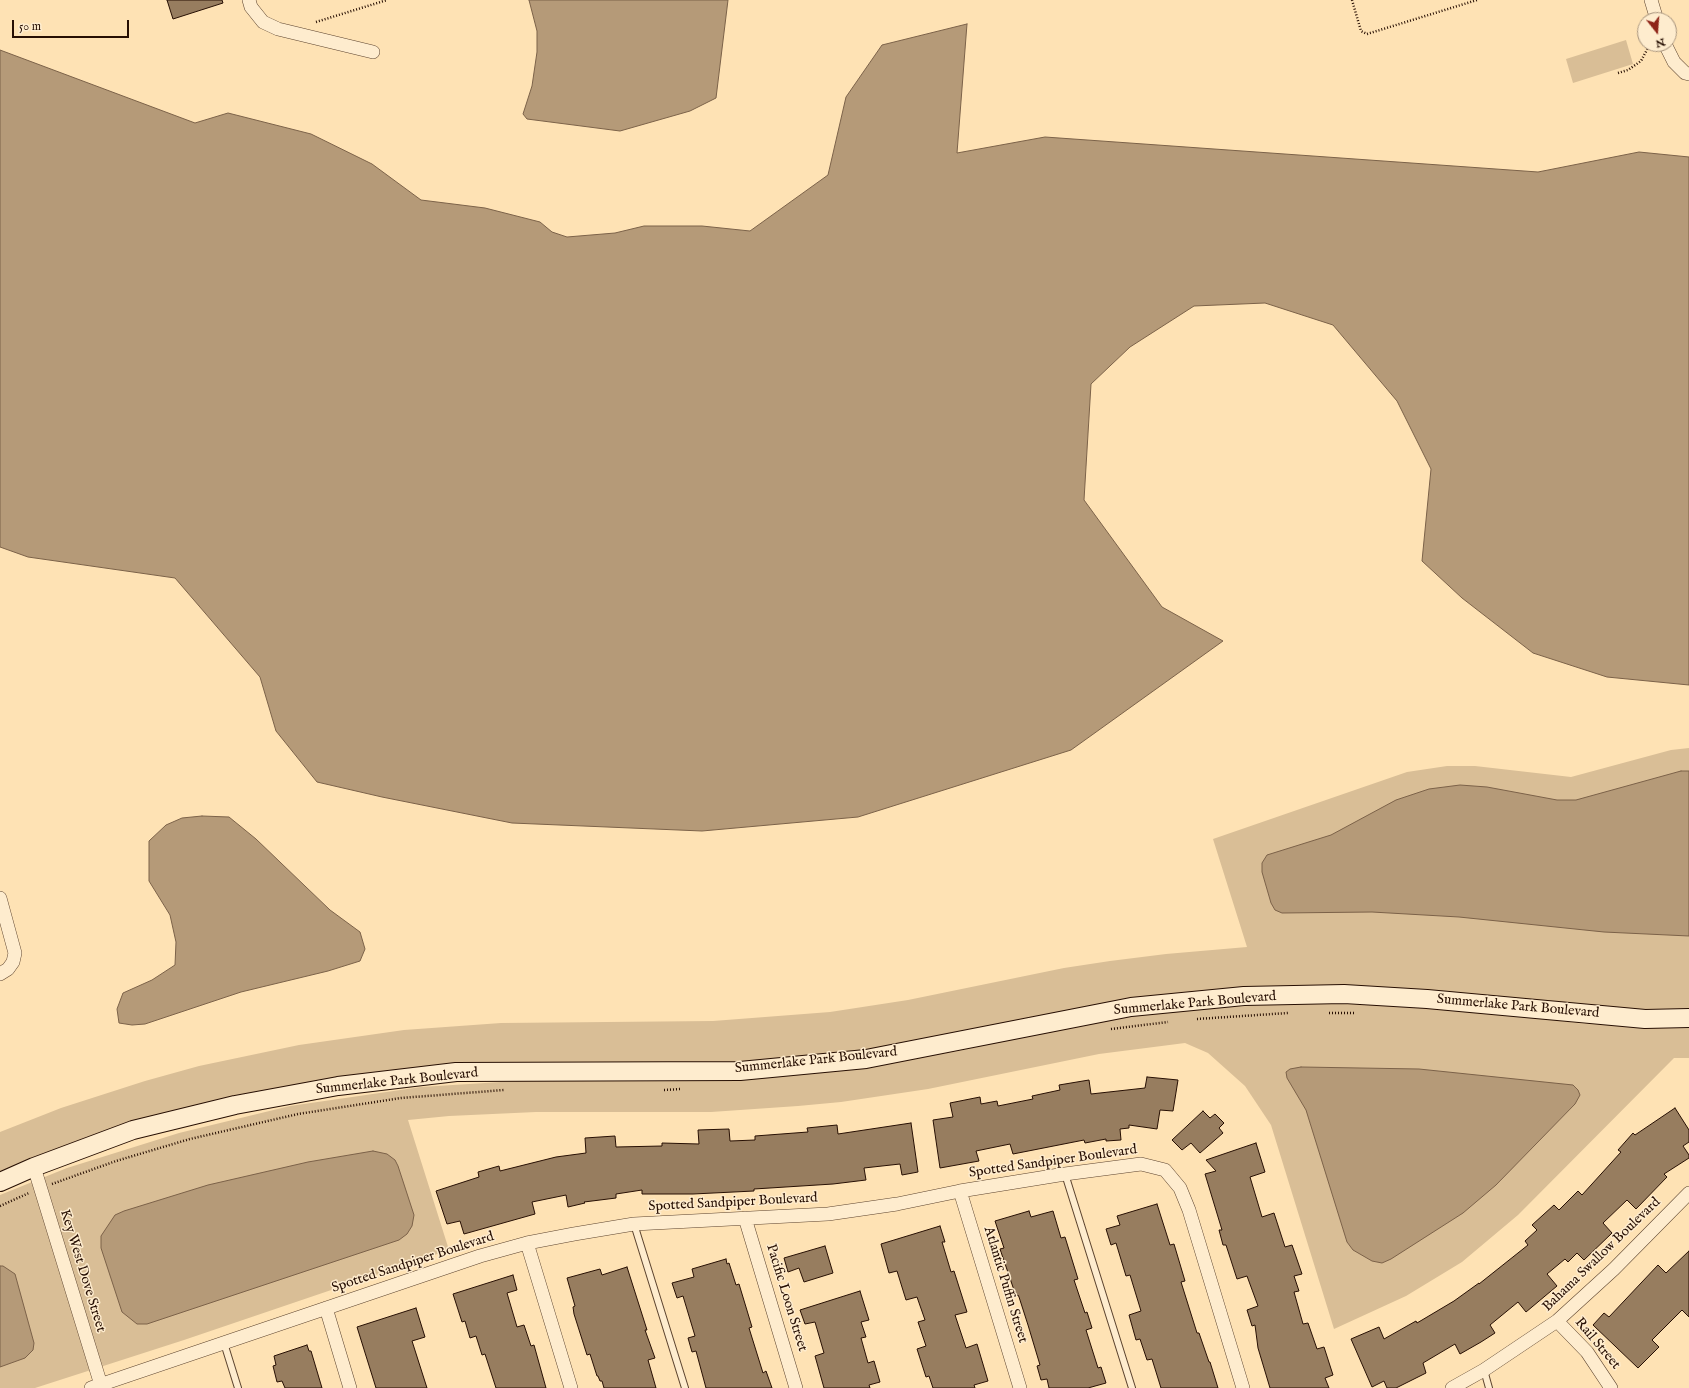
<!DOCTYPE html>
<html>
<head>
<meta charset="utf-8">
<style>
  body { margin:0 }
  #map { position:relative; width:1689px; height:1388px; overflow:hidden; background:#fee2b4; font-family:"IM FELL English",serif }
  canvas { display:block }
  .north { position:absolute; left:1637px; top:12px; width:40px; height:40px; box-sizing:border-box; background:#feecce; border:1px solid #a8947d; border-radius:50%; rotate:163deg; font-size:11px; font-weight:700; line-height:16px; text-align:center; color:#270f03 }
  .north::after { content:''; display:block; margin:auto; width:14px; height:18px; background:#8f2418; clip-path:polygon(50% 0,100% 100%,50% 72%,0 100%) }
  .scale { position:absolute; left:12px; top:20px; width:117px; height:18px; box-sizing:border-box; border:2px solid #270f03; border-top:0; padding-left:5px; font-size:12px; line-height:14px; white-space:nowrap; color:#270f03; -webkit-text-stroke:3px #feecce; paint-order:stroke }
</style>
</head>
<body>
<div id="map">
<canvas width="1689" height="1388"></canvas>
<div class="north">N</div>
<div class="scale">50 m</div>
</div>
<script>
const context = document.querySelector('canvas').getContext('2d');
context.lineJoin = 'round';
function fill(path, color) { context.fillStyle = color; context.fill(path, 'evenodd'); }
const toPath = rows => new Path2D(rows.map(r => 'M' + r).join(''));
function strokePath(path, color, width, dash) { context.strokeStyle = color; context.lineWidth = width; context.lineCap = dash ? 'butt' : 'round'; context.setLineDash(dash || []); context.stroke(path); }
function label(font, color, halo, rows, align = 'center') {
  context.font = font + ' "IM FELL English",serif'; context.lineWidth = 3; context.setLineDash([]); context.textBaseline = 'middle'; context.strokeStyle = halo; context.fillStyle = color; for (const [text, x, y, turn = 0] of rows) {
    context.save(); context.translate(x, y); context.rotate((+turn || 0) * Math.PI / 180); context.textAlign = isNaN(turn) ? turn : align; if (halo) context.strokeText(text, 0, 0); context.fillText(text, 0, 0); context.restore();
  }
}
fill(toPath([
  [1626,40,1633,64,1573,83,1566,59],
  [1689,748,1689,1018,1244,996,866,1059,456,1072,235,1105,0,1182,0,1132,61,1108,145,1081,199,1066,299,1045,404,1030,501,1023,713,1021,830,1012,908,1000,1064,968,1110,961,1166,954,1247,947,1213,839,1407,772,1447,766,1475,766,1571,777,1671,750],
  [1307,1003,1411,1006,1497,1013,1585,1024,1689,1027,1689,1058,1674,1058,1518,1215,1462,1262,1406,1296,1334,1329,1271,1125,1245,1086,1208,1053,1185,1043,1099,1054,928,1089,841,1102,798,1106,711,1112,536,1112,449,1116,408,1120,449,1250,184,1340,35,1388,0,1388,0,1195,67,1168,179,1133,290,1106,421,1087,517,1081,713,1080,842,1070,959,1051,1012,1039,1111,1019,1211,1008]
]), '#d9be96');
const water = toPath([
  [529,0,728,0,716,98,690,111,620,131,527,119,523,114,532,86,537,52,537,31,529,0],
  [967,24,957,153,1045,137,1538,172,1639,152,1689,157,1689,685,1607,677,1533,653,1462,598,1422,561,1431,469,1397,401,1333,325,1265,303,1194,306,1130,347,1091,384,1084,500,1162,607,1223,641,1071,750,858,817,702,831,512,823,382,797,317,782,276,731,260,677,175,578,28,557,0,547,0,50,195,123,228,113,311,134,372,164,421,200,485,208,540,222,552,232,567,237,615,233,644,226,702,226,750,231,828,175,846,97,882,45,967,24],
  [1681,771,1689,771,1689,936,1604,932,1459,917,1372,912,1282,913,1275,910,1271,903,1262,872,1262,863,1267,855,1331,835,1396,800,1429,789,1460,785,1487,787,1557,800,1576,800,1681,771],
  [202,816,229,817,256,839,330,910,360,932,365,949,360,961,328,971,241,992,145,1024,132,1025,119,1023,117,1009,123,993,152,980,175,965,176,942,170,915,149,881,149,841,166,825,182,818,202,816],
  [1301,1067,1419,1069,1573,1085,1578,1090,1580,1095,1575,1104,1496,1185,1463,1213,1391,1259,1382,1263,1372,1261,1353,1250,1347,1242,1306,1110,1287,1078,1286,1072,1290,1069,1301,1067],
  [373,1151,387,1154,395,1160,398,1166,414,1215,412,1226,407,1234,399,1240,147,1324,137,1324,122,1312,101,1248,101,1236,115,1215,124,1211,208,1185,308,1162,373,1151],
  [0,1266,3,1266,15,1274,34,1343,33,1350,25,1358,0,1367,0,1266]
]);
fill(water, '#b59a78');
strokePath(water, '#7c6249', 1);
const building = toPath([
  [167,0,222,0,223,3,173,19,167,0],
  [1147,1077,1178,1080,1173,1111,1160,1110,1157,1129,1129,1125,1129,1128,1120,1129,1121,1140,1106,1141,1106,1139,1085,1143,1084,1140,1013,1154,1010,1144,976,1151,979,1161,940,1168,933,1120,953,1117,950,1103,980,1097,981,1104,997,1101,998,1106,1033,1099,1032,1096,1060,1090,1059,1085,1089,1080,1091,1094,1145,1088,1147,1077],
  [1675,1108,1689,1130,1689,1142,1683,1146,1689,1155,1689,1158,1664,1174,1667,1177,1636,1209,1627,1200,1603,1223,1612,1233,1584,1260,1577,1253,1568,1262,1565,1259,1547,1274,1557,1286,1526,1312,1518,1302,1490,1325,1495,1333,1481,1342,1460,1354,1455,1344,1423,1363,1426,1373,1396,1388,1387,1388,1384,1381,1372,1387,1351,1339,1379,1327,1384,1339,1416,1321,1417,1323,1454,1301,1479,1283,1479,1284,1528,1245,1525,1241,1537,1230,1532,1225,1554,1205,1559,1210,1578,1191,1582,1195,1621,1152,1618,1150,1633,1133,1635,1135,1675,1108],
  [1203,1111,1210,1118,1215,1114,1224,1123,1219,1128,1223,1133,1200,1153,1191,1143,1182,1150,1172,1140,1203,1111],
  [911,1123,918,1172,902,1175,900,1164,864,1168,866,1180,833,1184,754,1189,754,1191,693,1194,642,1194,642,1190,616,1194,616,1198,584,1202,585,1203,568,1207,566,1195,532,1202,535,1214,464,1234,460,1221,447,1224,436,1191,479,1177,478,1172,499,1166,500,1171,556,1157,586,1153,585,1138,615,1136,616,1147,662,1146,662,1143,699,1144,698,1130,729,1129,730,1141,755,1140,755,1136,808,1132,807,1128,837,1125,838,1134,911,1123],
  [1256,1143,1265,1172,1250,1177,1262,1217,1274,1213,1285,1247,1292,1245,1302,1274,1294,1276,1299,1291,1294,1292,1303,1324,1308,1323,1317,1349,1324,1347,1333,1375,1325,1378,1329,1388,1270,1388,1258,1348,1255,1325,1252,1326,1247,1310,1258,1306,1247,1276,1237,1279,1226,1245,1223,1245,1219,1230,1222,1230,1205,1174,1216,1171,1206,1160,1256,1143],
  [1157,1204,1170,1245,1174,1244,1185,1281,1181,1282,1197,1333,1199,1333,1209,1362,1210,1362,1218,1388,1161,1388,1152,1359,1147,1360,1140,1339,1136,1340,1129,1315,1141,1311,1130,1275,1126,1276,1116,1243,1111,1245,1106,1229,1120,1225,1117,1216,1157,1204],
  [1029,1211,1031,1217,1053,1211,1061,1238,1065,1237,1078,1279,1074,1280,1085,1313,1087,1312,1092,1328,1086,1330,1098,1368,1101,1367,1106,1383,1088,1388,1049,1388,1047,1379,1041,1380,1037,1366,1040,1365,1028,1325,1019,1297,1018,1295,1016,1296,1000,1249,1004,1248,995,1221,1029,1211],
  [940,1226,945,1242,942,1242,951,1272,954,1271,967,1312,955,1315,966,1348,977,1344,988,1381,974,1385,975,1388,933,1388,929,1376,926,1377,917,1349,926,1346,918,1322,925,1320,917,1297,906,1300,897,1271,889,1273,881,1244,940,1226],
  [825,1246,833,1273,804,1282,799,1268,788,1272,784,1258,825,1246],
  [1689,1251,1689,1317,1682,1310,1652,1340,1659,1347,1638,1368,1593,1325,1604,1313,1609,1317,1658,1265,1666,1273,1689,1251],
  [726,1259,727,1264,729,1263,736,1285,739,1284,752,1327,749,1328,763,1373,766,1371,772,1388,706,1388,696,1351,692,1352,688,1338,695,1336,683,1296,677,1298,672,1283,694,1277,692,1269,726,1259],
  [627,1267,647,1330,645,1330,655,1358,648,1360,656,1388,604,1388,602,1381,600,1381,598,1376,597,1376,590,1354,587,1355,574,1314,573,1307,575,1306,567,1278,600,1269,602,1275,627,1267],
  [513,1275,517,1290,507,1293,517,1327,524,1325,531,1346,534,1345,546,1388,496,1388,485,1354,482,1355,476,1336,470,1338,465,1321,462,1322,453,1294,513,1275],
  [860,1291,869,1320,861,1322,866,1337,861,1338,868,1363,874,1361,880,1382,869,1385,870,1388,824,1388,815,1356,824,1353,815,1322,805,1324,800,1310,860,1291],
  [416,1308,425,1337,412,1341,427,1388,376,1388,357,1327,416,1308],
  [307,1345,309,1351,311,1351,322,1388,285,1388,282,1381,277,1382,273,1366,276,1365,274,1356,307,1345]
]);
fill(building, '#977d5f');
strokePath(building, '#270f03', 1);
const lane = toPath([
  [1065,1174,1132,1388],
  [634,1224,685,1388],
  [224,1343,238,1388],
  [1484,1370,1489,1388]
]);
const street = toPath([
  [249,0,251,7,263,22,278,29,373,52],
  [1651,0,1657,20],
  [1665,44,1674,62,1685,73,1689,74],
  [0,898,15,953,13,962,8,969,0,974],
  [34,1167,101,1385,100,1388],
  [960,1191,1020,1388],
  [745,1218,796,1388],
  [527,1243,571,1388],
  [326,1308,350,1388],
  [1557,1321,1587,1352,1611,1388],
  [91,1388,480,1256,527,1243,574,1234,634,1224,828,1214,897,1204,960,1191,1065,1174,1141,1164,1165,1170,1180,1188,1189,1210,1243,1388],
  [1452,1388,1484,1370,1557,1321,1614,1269,1689,1193]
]);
const secondary = toPath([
  [0,1182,34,1167,133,1130,235,1105,338,1086,456,1072,740,1071,866,1059,1131,1007,1244,996,1344,994,1427,999,1645,1019,1689,1018]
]);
strokePath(lane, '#5d442f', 8);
strokePath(street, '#5d442f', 14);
strokePath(secondary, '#270f03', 20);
strokePath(toPath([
  [1352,0,1361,31,1367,34,1477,0],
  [316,22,387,0],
  [1618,73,1628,70,1641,61,1650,44],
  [1329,1013,1354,1013],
  [1197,1019,1288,1013],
  [1111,1029,1168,1022],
  [664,1090,681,1089],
  [52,1184,116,1161,190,1139,298,1114,401,1098,504,1090],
  [0,1206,29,1193]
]), '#270f03', 2.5, [1, 2]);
strokePath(lane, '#feecce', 6);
strokePath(street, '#feecce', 13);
strokePath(secondary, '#feecce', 18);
label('14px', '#270f03', '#feecce', [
  ["Summerlake Park Boulevard",1195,1004,-5],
  ["Summerlake Park Boulevard",1518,1007,5],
  ["Summerlake Park Boulevard",816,1061,-6],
  ["Summerlake Park Boulevard",397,1082,-6],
  ["Spotted Sandpiper Boulevard",1053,1162,-8],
  ["Spotted Sandpiper Boulevard",733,1203,-3],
  ["Bahama Swallow Boulevard",1602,1255,-44],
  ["Spotted Sandpiper Boulevard",413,1263,-18],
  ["Key West Dove Street",82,1271,73],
  ["Atlantic Puffin Street",1005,1285,73],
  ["Pacific Loon Street",786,1298,73],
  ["Rail Street",1597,1344,50]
]);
</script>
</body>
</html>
